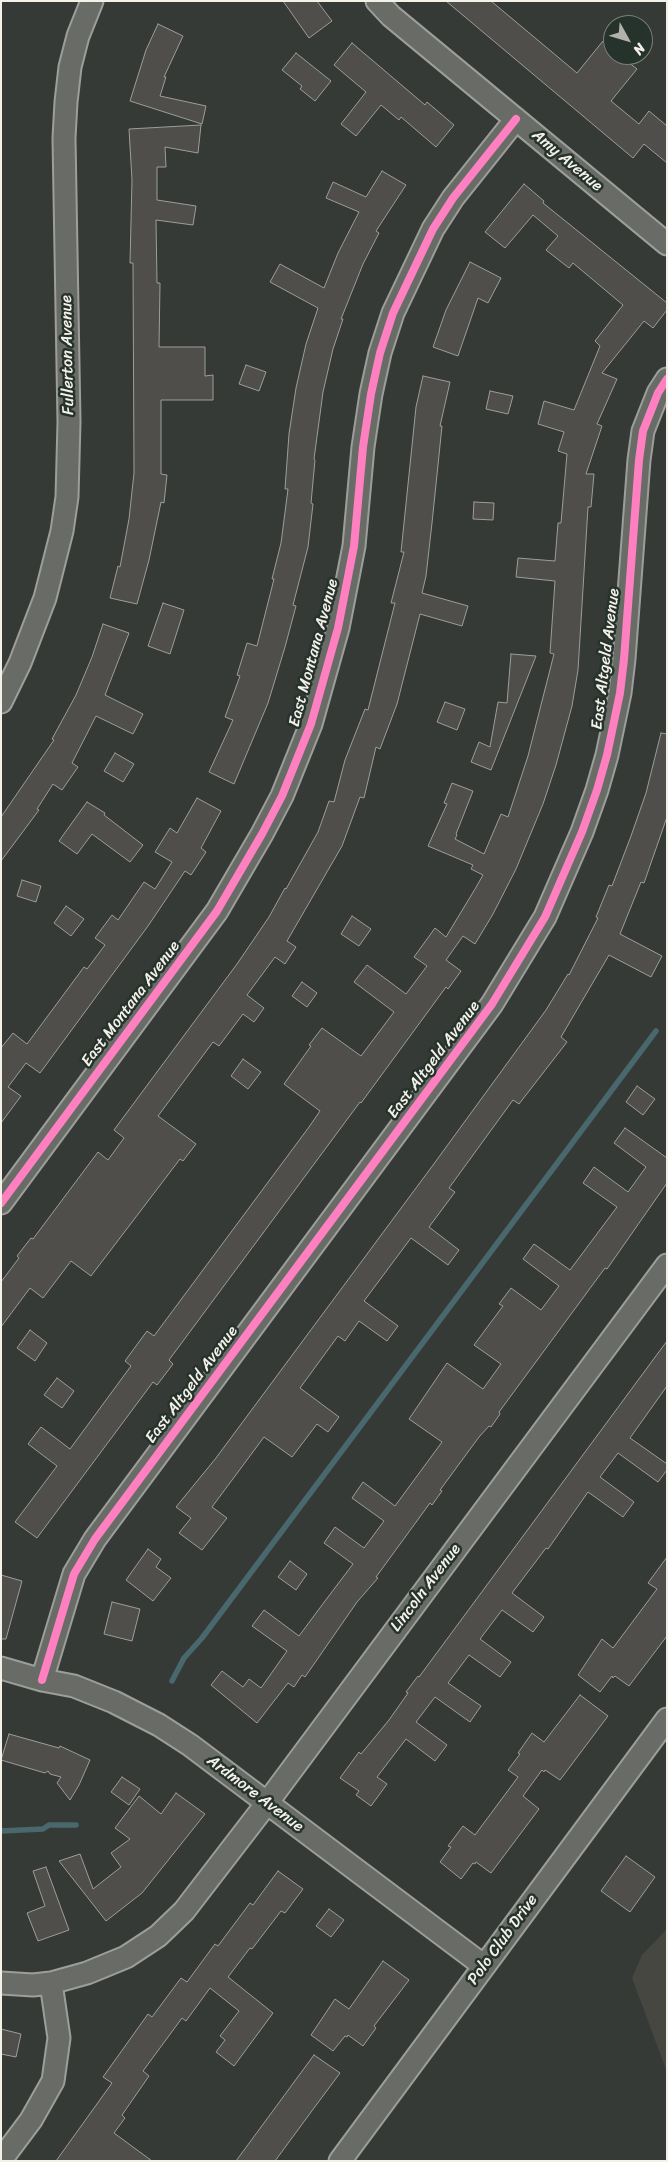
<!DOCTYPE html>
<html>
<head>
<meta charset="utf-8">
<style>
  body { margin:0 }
  #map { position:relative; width:668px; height:2162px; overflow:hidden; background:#363a36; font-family:Sriracha,sans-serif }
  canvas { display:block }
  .frame { position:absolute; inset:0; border:2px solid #f4f1e8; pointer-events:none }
  .north { position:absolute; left:603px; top:15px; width:50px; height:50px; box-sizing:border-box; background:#26332d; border:1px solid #787f78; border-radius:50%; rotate:129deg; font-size:14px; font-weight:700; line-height:20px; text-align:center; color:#f4f1e8 }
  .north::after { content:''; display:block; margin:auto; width:18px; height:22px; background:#b2b1aa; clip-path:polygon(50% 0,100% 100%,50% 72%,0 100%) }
</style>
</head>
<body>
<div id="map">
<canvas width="668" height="2162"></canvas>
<div class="frame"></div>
<div class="north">N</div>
</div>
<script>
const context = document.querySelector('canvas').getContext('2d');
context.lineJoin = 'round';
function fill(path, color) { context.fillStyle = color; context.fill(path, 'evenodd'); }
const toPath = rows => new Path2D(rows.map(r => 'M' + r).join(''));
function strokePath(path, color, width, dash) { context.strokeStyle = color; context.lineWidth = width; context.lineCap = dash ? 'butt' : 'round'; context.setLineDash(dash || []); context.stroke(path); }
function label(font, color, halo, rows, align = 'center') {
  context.font = font + ' Sriracha,sans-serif'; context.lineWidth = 5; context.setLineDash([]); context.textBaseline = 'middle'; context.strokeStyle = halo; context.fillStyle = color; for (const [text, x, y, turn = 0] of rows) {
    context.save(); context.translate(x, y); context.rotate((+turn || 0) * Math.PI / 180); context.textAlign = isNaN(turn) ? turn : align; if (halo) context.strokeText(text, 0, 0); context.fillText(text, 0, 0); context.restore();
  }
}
fill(toPath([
  [667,1929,667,2072,632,1978,642,1955]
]), '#464740');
strokePath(toPath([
  [172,1681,184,1658,202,1638,656,1031],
  [1,1831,43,1829,49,1825,76,1825]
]), '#49686d', 5.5);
const building = toPath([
  [283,1,317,1,332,21,309,38,283,1],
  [446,1,491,1,577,73,603,41,613,49,613,55,619,55,637,69,611,101,639,124,649,111,667,126,667,163,644,144,633,158,446,1],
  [158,24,183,36,164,77,166,77,160,96,206,106,202,124,130,101,146,50,158,24],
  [352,43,425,105,427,102,454,125,436,147,401,117,399,120,381,105,356,136,341,124,366,92,334,65,352,43],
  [296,53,331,81,315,101,300,89,302,86,282,70,296,53],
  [201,125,198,153,165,147,166,167,157,167,157,200,196,206,193,225,156,220,157,283,160,283,159,347,205,347,205,376,213,375,213,400,161,400,161,474,167,475,164,503,161,502,149,560,137,604,110,598,118,566,120,567,129,519,134,473,133,263,130,263,132,180,129,129,201,125],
  [382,171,406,185,376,231,379,233,363,264,341,319,343,319,333,349,323,392,314,459,315,460,311,503,313,504,308,547,293,605,296,606,285,647,268,703,234,784,209,772,233,720,225,717,240,676,237,675,247,643,257,646,274,579,272,579,281,543,288,489,285,489,289,434,296,388,306,344,318,308,270,282,280,264,324,288,338,253,359,212,326,198,333,182,366,197,382,171],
  [524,184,544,201,543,203,667,303,667,310,653,328,644,321,602,373,617,379,597,424,602,426,586,474,594,474,591,507,588,507,578,670,572,706,556,765,543,804,516,869,493,914,475,944,463,936,446,960,461,971,448,989,446,987,361,1103,360,1102,169,1360,173,1364,157,1385,153,1382,37,1538,15,1522,57,1466,28,1444,41,1427,70,1449,131,1366,125,1361,147,1331,154,1336,309,1127,320,1111,284,1084,311,1046,309,1045,322,1028,361,1056,394,1012,354,982,367,965,406,994,427,966,414,957,435,928,446,937,475,889,483,875,471,869,473,865,428,846,447,804,444,803,452,783,473,791,456,834,457,835,455,839,484,854,501,814,508,817,528,756,554,654,550,653,555,581,516,577,518,558,555,561,558,523,561,523,567,454,558,451,564,432,538,424,544,401,574,410,600,346,595,341,623,305,573,263,569,268,546,250,558,236,533,215,505,248,485,232,524,184],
  [470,262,501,278,488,303,478,298,458,356,433,347,446,310,470,262],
  [246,365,266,372,259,391,239,384,246,365],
  [423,376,450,382,440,426,442,426,432,523,426,576,422,593,468,606,462,626,420,614,397,704,380,749,376,747,364,798,360,797,342,846,287,941,296,947,285,964,275,957,247,995,264,1008,254,1022,243,1014,219,1046,213,1042,158,1116,196,1144,183,1161,180,1159,91,1276,71,1261,43,1298,30,1288,1,1327,1,1282,19,1258,17,1256,31,1238,33,1239,98,1152,108,1160,124,1138,114,1130,237,964,269,917,285,888,286,889,318,832,329,801,334,802,345,760,365,709,368,710,395,603,391,603,404,552,401,552,416,407,423,376],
  [490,391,513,396,508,414,486,409,490,391],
  [474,502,494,503,493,520,473,519,474,502],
  [163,603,184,610,170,654,148,646,163,603],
  [103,624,129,633,105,695,143,714,133,734,96,716,72,763,78,767,62,790,53,784,37,809,39,810,1,861,1,817,54,740,52,739,76,695,92,657,103,624],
  [511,654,536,656,491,770,471,762,479,742,490,747,498,702,507,703,511,654],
  [445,702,465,709,457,730,437,722,445,702],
  [661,733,667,734,667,817,644,883,641,882,620,934,662,956,651,977,609,955,561,1037,567,1042,519,1104,513,1100,449,1188,455,1192,429,1227,459,1250,448,1265,411,1238,364,1301,398,1326,387,1341,359,1321,345,1341,338,1336,300,1388,339,1417,328,1432,317,1424,292,1457,264,1437,212,1507,227,1518,202,1550,179,1533,191,1518,176,1507,216,1458,436,1161,546,1010,568,974,569,975,598,918,596,917,609,885,612,886,631,836,646,793,661,733],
  [115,753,134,764,123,782,104,771,115,753],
  [197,798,221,811,201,848,206,852,191,875,185,871,148,926,40,1073,26,1063,8,1087,21,1096,1,1123,1,1048,13,1033,27,1044,84,967,87,969,105,945,95,938,112,915,118,920,144,882,155,889,172,862,155,852,170,828,177,833,197,798],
  [87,802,105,813,104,815,143,845,130,862,92,834,77,854,59,841,87,802],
  [22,880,41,886,36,902,17,896,22,880],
  [66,906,84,919,71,936,54,923,66,906],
  [352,916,371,929,359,946,341,934,352,916],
  [302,982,317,993,307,1007,292,996,302,982],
  [243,1059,261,1072,248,1089,231,1076,243,1059],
  [637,1086,655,1099,643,1115,626,1102,637,1086],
  [625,1128,667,1158,667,1183,607,1269,605,1268,499,1412,500,1414,491,1427,489,1426,479,1437,440,1490,442,1491,432,1505,430,1503,376,1577,378,1578,357,1602,305,1677,302,1675,294,1687,288,1683,257,1723,211,1685,222,1671,243,1687,249,1679,261,1688,287,1651,252,1626,264,1610,299,1636,325,1601,353,1564,324,1543,335,1527,364,1548,384,1521,352,1498,363,1482,395,1506,442,1442,409,1419,447,1363,483,1389,501,1364,474,1345,503,1306,499,1304,511,1288,541,1310,559,1286,523,1259,534,1244,570,1270,617,1207,583,1183,594,1167,628,1192,646,1167,614,1143,625,1128],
  [30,1330,47,1343,35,1361,17,1348,30,1330],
  [667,1341,667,1386,630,1438,667,1464,667,1470,658,1482,618,1453,600,1477,634,1502,623,1517,588,1492,548,1549,546,1548,512,1593,544,1617,533,1632,502,1610,480,1639,511,1662,500,1677,469,1655,448,1683,481,1706,470,1722,435,1697,416,1722,447,1745,435,1761,406,1739,377,1777,387,1784,371,1806,356,1795,359,1791,340,1778,359,1752,361,1754,389,1720,408,1693,406,1692,418,1676,419,1677,667,1341],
  [57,1378,74,1391,62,1408,44,1395,57,1378],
  [148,1549,161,1559,156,1567,171,1578,153,1601,126,1580,148,1549],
  [667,1557,667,1636,629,1686,615,1676,613,1678,612,1676,600,1692,578,1675,602,1639,613,1648,657,1589,648,1583,667,1557],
  [290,1561,307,1574,296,1590,278,1577,290,1561],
  [1,1575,22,1581,6,1639,1,1639,1,1575],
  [112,1602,140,1609,132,1641,104,1634,112,1602],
  [580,1695,608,1716,560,1780,545,1770,544,1772,542,1770,523,1796,539,1809,491,1873,476,1862,475,1864,473,1863,461,1879,440,1862,451,1847,448,1846,463,1826,475,1835,518,1777,508,1770,520,1754,518,1753,532,1733,544,1742,580,1695],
  [9,1734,59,1748,60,1746,90,1760,79,1785,70,1800,57,1783,61,1777,50,1774,48,1771,45,1773,1,1760,9,1734],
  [122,1777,140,1789,129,1805,111,1792,122,1777],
  [176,1793,205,1814,142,1893,106,1921,59,1861,80,1854,93,1889,121,1867,111,1853,130,1839,115,1828,139,1796,161,1814,176,1793],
  [626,1856,655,1877,630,1912,601,1891,626,1856],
  [46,1867,69,1930,38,1941,27,1913,45,1906,33,1871,46,1867],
  [278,1871,303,1889,285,1913,281,1911,252,1949,250,1948,228,1977,273,2013,234,2066,216,2052,225,2040,220,2036,239,2011,210,1988,186,2021,182,2018,143,2071,149,2076,122,2115,125,2118,114,2133,152,2161,56,2161,112,2083,103,2077,148,2014,152,2017,181,1978,187,1982,215,1944,218,1946,250,1903,253,1905,278,1871],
  [329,1909,344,1920,331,1937,316,1926,329,1909],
  [383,1961,409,1980,374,2026,376,2028,363,2046,348,2035,347,2037,345,2036,333,2051,311,2035,335,1999,349,2009,383,1961],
  [1,2029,21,2034,16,2057,1,2054,1,2029],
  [314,2055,340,2073,314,2108,275,2161,236,2161,314,2055]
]);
fill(building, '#4f4e4a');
strokePath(building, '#9c9e9a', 1);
const minor = toPath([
  [377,1,391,16,667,244],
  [1,702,20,663,45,598,62,531,67,497,69,422,64,138,66,102,70,67,78,36,92,1],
  [1,1203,217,911,262,834,282,796,311,724,338,628,354,546,363,447,371,394,380,353,393,313,433,229,453,198,516,119],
  [1,1668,42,1680,74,1686,114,1702,159,1725,190,1745,484,1966],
  [42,1680,74,1574,95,1539,492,1004,545,917,582,832,597,790,607,755,620,693,624,659,639,460,643,431,658,393,667,379],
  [1,1983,33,1985,51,1983,87,1973,126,1957,158,1936,184,1911,267,1803,667,1265],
  [1,2160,31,2120,53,2081,59,2038,51,1983],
  [340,2161,667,1719]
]);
strokePath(minor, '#9c9e9a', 25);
strokePath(minor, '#686b66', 21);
strokePath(toPath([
  [1,1203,217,911,262,834,282,796,311,724,338,628,354,546,363,447,371,394,380,353,393,313,433,229,453,198,516,119],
  [42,1680,74,1574,95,1539,492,1004,545,917,582,832,597,790,607,755,620,693,624,659,639,460,643,431,658,393,667,379]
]), '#ff80c0', 8);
label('16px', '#f4f1e8', '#26332d', [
  ["Amy Avenue",567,161,40],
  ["Fullerton Avenue",68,355,-91],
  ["East Montana Avenue",314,653,-75],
  ["East Altgeld Avenue",606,659,-83],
  ["East Montana Avenue",131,1004,-53],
  ["East Altgeld Avenue",434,1060,-53],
  ["East Altgeld Avenue",192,1385,-53],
  ["Lincoln Avenue",426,1588,-53],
  ["Ardmore Avenue",255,1794,37],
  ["Polo Club Drive",503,1940,-54]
]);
</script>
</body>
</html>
